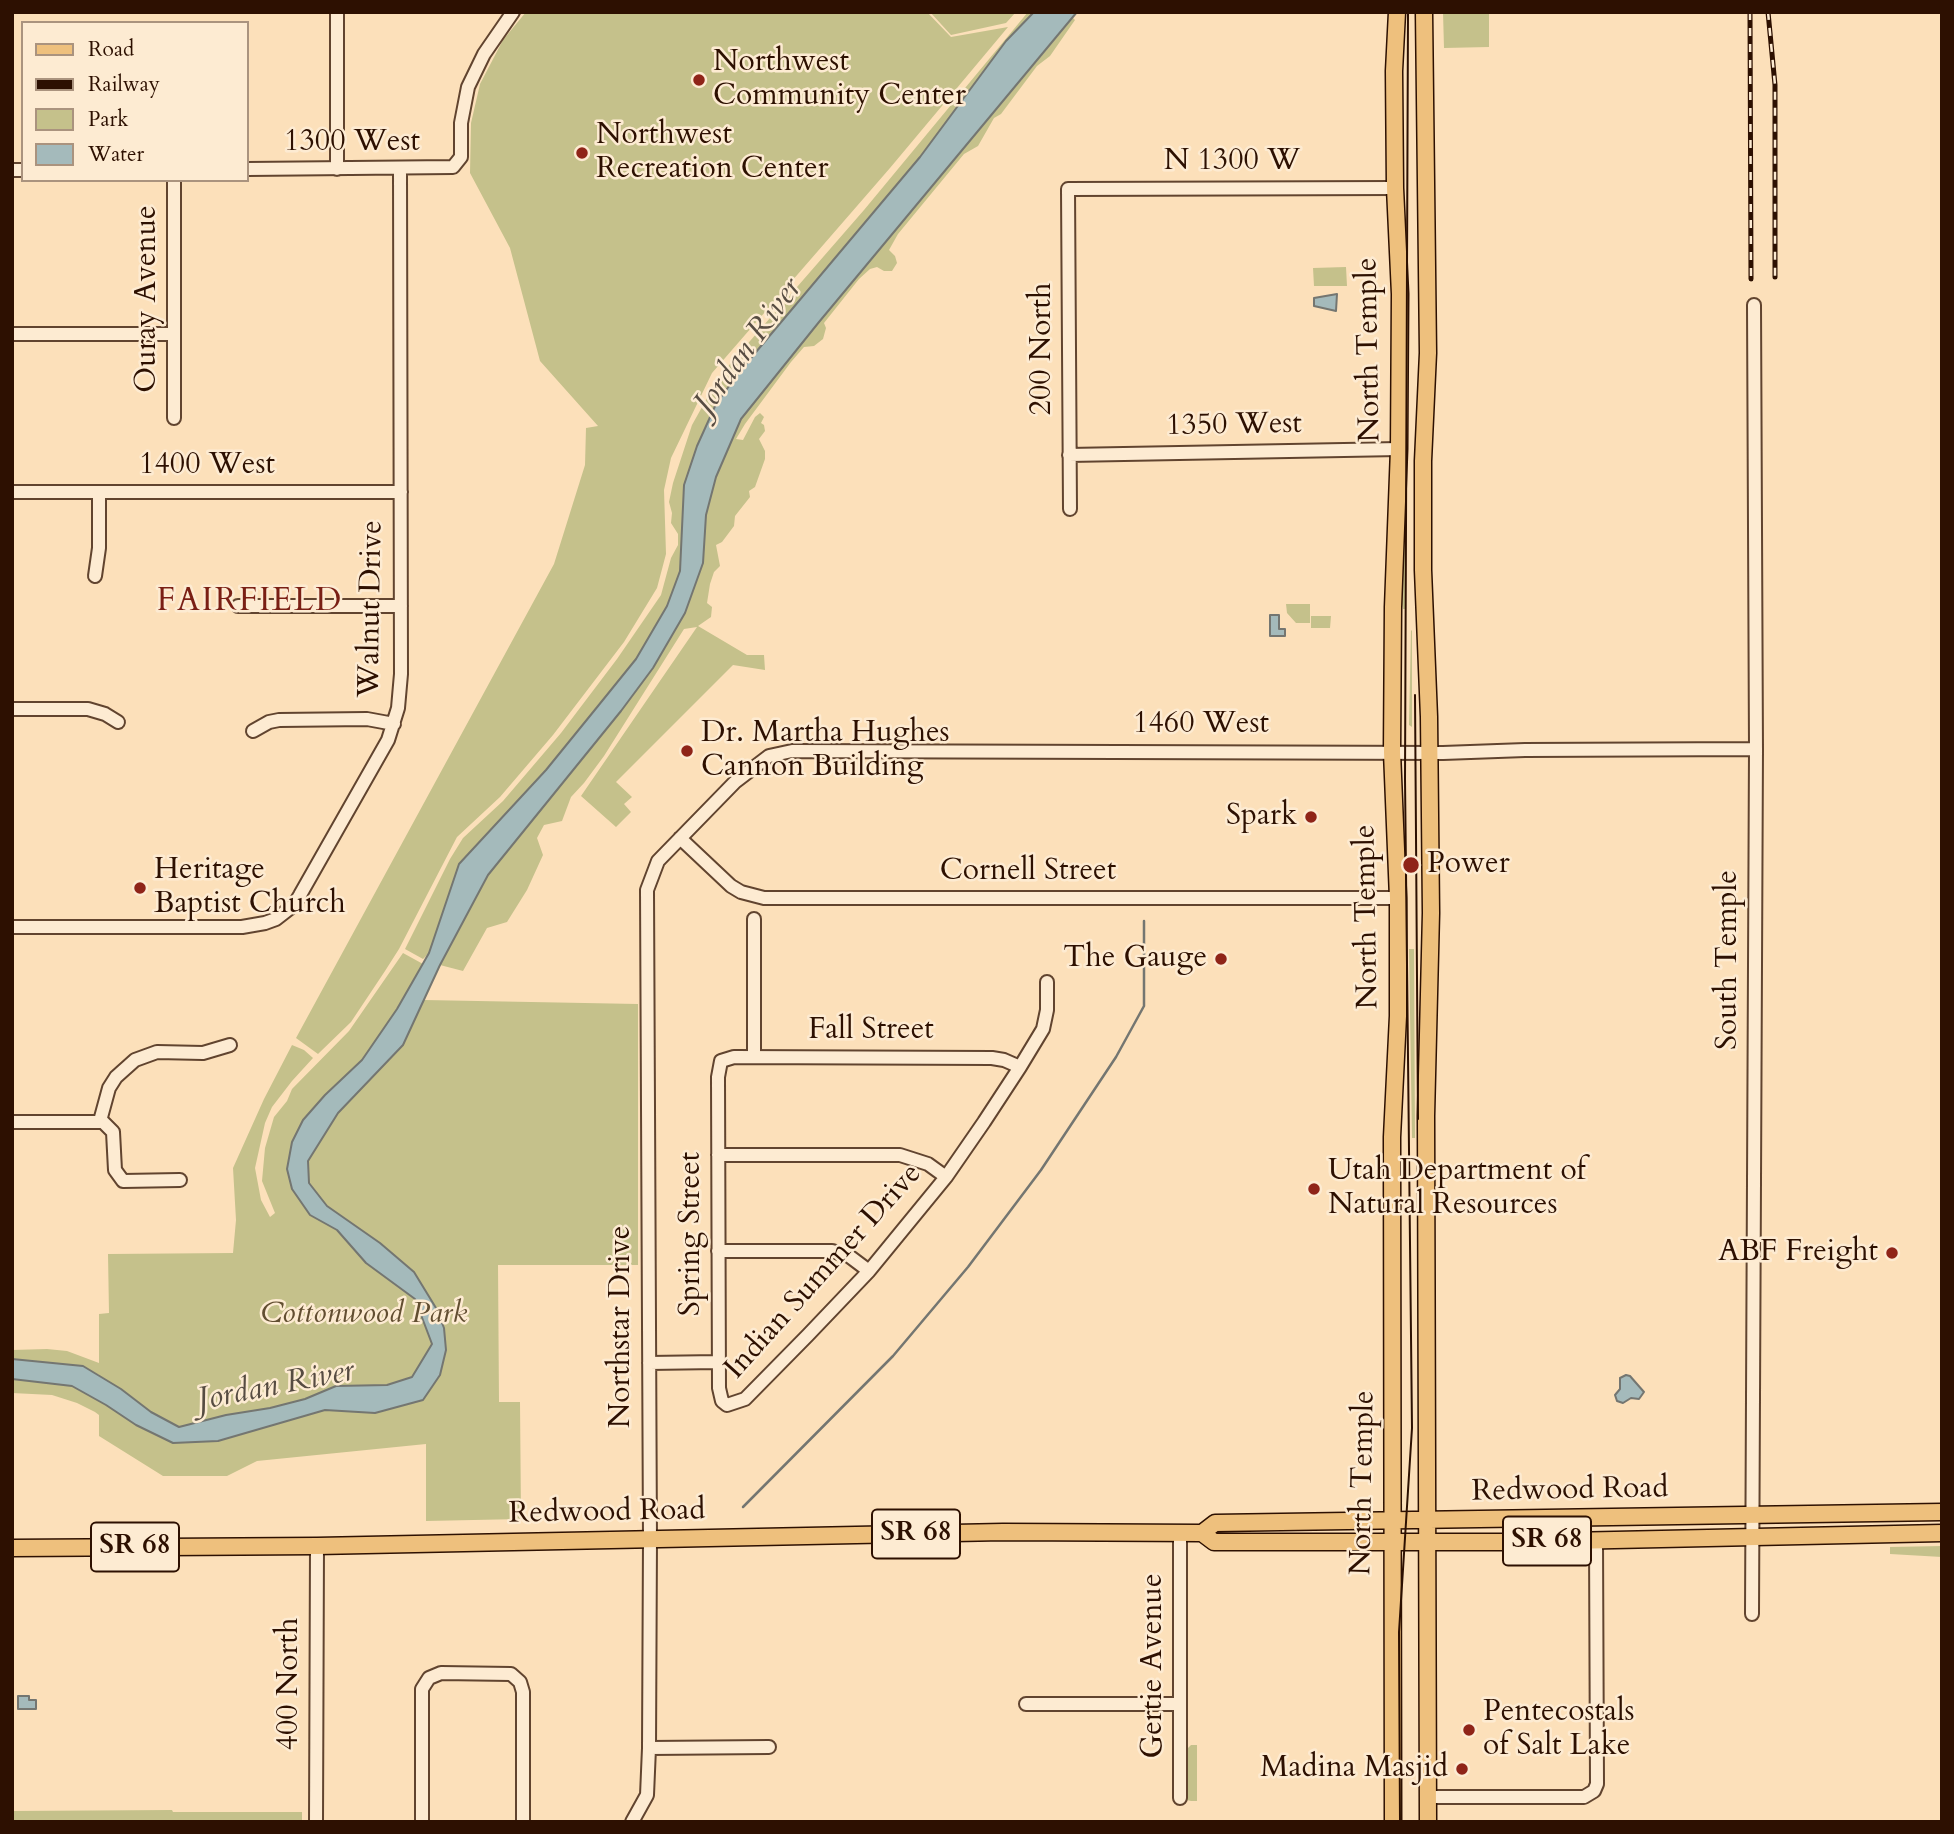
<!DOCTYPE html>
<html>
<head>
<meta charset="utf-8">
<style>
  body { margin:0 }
  #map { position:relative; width:1954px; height:1834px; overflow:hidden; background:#fce0ba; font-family:Cardo,serif }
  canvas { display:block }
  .frame { position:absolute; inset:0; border:14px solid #2d1001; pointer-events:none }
  .legend { position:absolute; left:21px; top:21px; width:228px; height:161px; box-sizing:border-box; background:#fdebd2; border:2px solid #aa937e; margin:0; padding:9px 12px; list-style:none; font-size:21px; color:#2d1001 }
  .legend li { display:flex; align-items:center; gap:14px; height:35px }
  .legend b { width:35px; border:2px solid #aa937e }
</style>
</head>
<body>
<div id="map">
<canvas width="1954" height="1834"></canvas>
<div class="frame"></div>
<ul class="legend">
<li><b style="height:9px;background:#eec07d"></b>Road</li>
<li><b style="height:9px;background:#2d1001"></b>Railway</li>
<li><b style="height:19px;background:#c5c18b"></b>Park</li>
<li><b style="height:19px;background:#a4babb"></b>Water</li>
</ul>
</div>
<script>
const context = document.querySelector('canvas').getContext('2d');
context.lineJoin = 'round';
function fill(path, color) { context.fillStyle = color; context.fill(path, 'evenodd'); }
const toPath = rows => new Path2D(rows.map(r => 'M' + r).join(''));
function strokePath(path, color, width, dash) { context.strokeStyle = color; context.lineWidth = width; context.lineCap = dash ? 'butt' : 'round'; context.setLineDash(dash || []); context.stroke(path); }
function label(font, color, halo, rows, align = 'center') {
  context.font = font + ' Cardo,serif'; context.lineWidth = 5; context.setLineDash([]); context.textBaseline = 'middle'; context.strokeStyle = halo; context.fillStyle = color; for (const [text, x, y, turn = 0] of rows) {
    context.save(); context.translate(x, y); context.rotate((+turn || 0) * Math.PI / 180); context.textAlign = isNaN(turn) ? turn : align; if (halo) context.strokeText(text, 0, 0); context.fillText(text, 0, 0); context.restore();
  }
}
fill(toPath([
  [526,12,927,12,951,37,1008,27,890,168,712,373,671,458,664,490,666,554,657,588,624,642,553,735,500,797,457,837,399,949,385,971,351,1022,318,1054,296,1038,554,564,585,465,586,428,598,426,540,361,510,248,470,173,471,123,480,84,503,40],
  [930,12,1016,12,1006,23,951,35],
  [1028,12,1034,12,1006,41,920,157,740,371,716,404,697,446,683,533,680,571,667,606,636,659,599,706,546,770,460,863,429,953,423,959,405,949,450,859,463,838,503,801,561,733,617,659,661,595,671,558,678,545,678,534,671,523,672,513,669,502,673,483,692,425,711,391,730,364,864,210],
  [1443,12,1489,12,1489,47,1444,48],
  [1073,18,1075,20,1050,56,1037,66,1001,114,994,118,978,146,964,154,898,234,889,250,895,256,897,263,892,271,884,271,877,267,870,269,859,279,824,323,826,328,823,339,814,346,804,347,791,362,745,424,736,439,743,440,755,417,760,413,764,417,761,423,764,425,765,431,759,439,765,451,765,459,755,487,749,491,750,497,735,516,734,526,722,542,716,545,720,566,714,572,710,584,707,603,712,607,711,617,698,626,747,655,764,655,765,670,733,665,616,782,632,797,624,804,631,812,616,827,581,796,697,627,684,629,604,756,584,783,571,797,562,821,544,825,537,838,543,855,527,890,507,922,487,928,463,971,440,965,488,875,621,711,653,668,685,613,703,563,706,515,716,477,741,419,819,322],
  [1346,267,1347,286,1314,286,1313,268],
  [1405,475,1405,609,1403,609,1399,589],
  [1286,604,1310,604,1310,623,1296,623,1287,613],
  [1311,616,1331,616,1330,628,1311,628],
  [1411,630,1412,631,1412,727,1409,725],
  [1409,949,1414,949,1415,1138,1412,1138],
  [403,953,423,964,397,1009,362,1060,325,1095,303,1120,292,1142,309,1183,308,1161,321,1138,338,1112,402,1046,424,1000,638,1004,638,1265,498,1265,499,1402,520,1402,521,1519,426,1521,426,1444,257,1461,227,1476,163,1476,99,1436,99,1415,95,1412,77,1403,52,1395,12,1393,12,1379,25,1379,72,1386,99,1400,99,1375,83,1366,12,1359,12,1350,47,1349,67,1351,99,1363,99,1314,109,1313,108,1254,233,1253,236,1220,233,1168,264,1099,292,1045,304,1050,313,1058,292,1081,272,1107,265,1123,255,1168,261,1200,270,1217,275,1213,262,1181,265,1148,274,1117,287,1101,292,1089,349,1031],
  [1942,1546,1942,1557,1890,1554,1890,1547],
  [1191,1745,1197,1745,1197,1801,1191,1801,1187,1800,1187,1749],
  [172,1810,173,1812,302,1812,302,1822,12,1822,12,1811]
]), '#c5c18b');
const water = toPath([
  [1034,12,1077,12,819,322,741,419,716,477,706,515,703,563,685,613,653,668,621,711,488,875,440,965,403,1045,338,1113,308,1161,309,1183,327,1206,380,1243,414,1272,436,1308,444,1328,446,1350,440,1375,423,1400,375,1413,325,1410,218,1441,173,1443,136,1425,106,1405,72,1386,12,1379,12,1359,83,1366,121,1389,151,1412,179,1427,226,1415,270,1408,305,1399,336,1386,387,1385,412,1377,432,1344,415,1299,366,1263,337,1230,310,1215,292,1189,287,1169,292,1142,303,1120,325,1095,362,1060,397,1009,429,953,459,864,546,770,598,706,636,659,667,606,680,571,684,485,697,446,716,404,740,371,920,157,1006,41,1034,12],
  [1337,294,1336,311,1314,306,1314,298,1337,294],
  [1270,615,1279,615,1279,629,1285,629,1285,636,1270,636,1270,615],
  [1626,1375,1630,1376,1644,1392,1639,1399,1631,1398,1623,1403,1617,1401,1615,1395,1620,1389,1620,1378,1626,1375],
  [18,1696,29,1696,29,1700,36,1700,36,1709,18,1709,18,1696]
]);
fill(water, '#a4babb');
strokePath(water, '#747671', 2);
strokePath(toPath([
  [743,1507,893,1356,968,1267,1041,1170,1116,1057,1144,1006,1144,921]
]), '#747671', 2.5);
const minor = toPath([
  [337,12,337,169],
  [247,169,453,167,461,157,461,123,468,87,484,54,513,12],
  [12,170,23,170],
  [174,180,174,418],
  [12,334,174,334],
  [1069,455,1399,449],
  [12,492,401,492],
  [1070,509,1068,189,1395,188],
  [95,576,99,548,99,492],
  [238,606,401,606],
  [12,709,88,709,105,714,118,722],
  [253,731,269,722,279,720,367,719,394,724],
  [680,838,731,886,741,892,764,898,1398,898],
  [754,919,754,1057],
  [12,927,242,927,265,923,276,919,294,905,300,895,388,740,398,708,401,674,400,169],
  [1020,1067,1004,1060,992,1058,734,1057,721,1061,718,1077,719,1388,722,1401,727,1405,745,1399,808,1335,869,1271,946,1177,984,1122,1020,1067,1043,1029,1047,1010,1047,982],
  [100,1121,109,1088,116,1077,135,1060,157,1052,203,1053,230,1045],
  [12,1122,103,1122,113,1132,115,1170,123,1181,180,1180],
  [718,1155,900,1155,928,1164,946,1177],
  [718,1251,832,1251,849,1256,869,1271],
  [649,1363,718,1362],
  [1752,1614,1756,749,1754,305],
  [1026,1704,1180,1704],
  [649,1748,769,1747],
  [1428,1797,1584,1797,1594,1791,1597,1784,1596,1540],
  [1180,1798,1180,1533],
  [316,1822,317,1546],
  [422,1822,422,1689,429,1678,441,1673,511,1674,520,1682,523,1692,523,1822],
  [632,1822,647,1795,649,1748,650,1540,647,890,658,861,735,782,769,756,792,751,1443,753,1525,750,1756,749]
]);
const major = toPath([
  [1424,12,1428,353,1423,461,1423,570,1429,717,1431,913,1426,1116,1428,1822],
  [1202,1533,1215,1523,1942,1512],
  [12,1548,317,1546,1003,1532,1202,1533,1214,1542,1521,1542,1942,1533],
  [1393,1822,1392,1137,1398,1016,1398,898,1392,752,1393,607,1399,449,1400,294,1395,188,1394,71,1397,12]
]);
strokePath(minor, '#61442f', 16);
strokePath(major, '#2d1001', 19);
strokePath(minor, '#fdebd2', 12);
strokePath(major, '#eec07d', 16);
strokePath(toPath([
  [1415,695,1418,1119],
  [1400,1822,1399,1632,1412,1428,1405,779,1408,12]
]), '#2d1001', 2);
const rail = toPath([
  [1750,12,1751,279],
  [1768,12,1775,85,1775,277]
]);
strokePath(rail, '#2d1001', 5);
strokePath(rail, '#fdebd2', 2.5, [8]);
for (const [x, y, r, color] of [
  [699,80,7,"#8f2418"],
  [582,153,7,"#8f2418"],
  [687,751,7,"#8f2418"],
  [1311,817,7,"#8f2418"],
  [1411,865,9,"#8f2418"],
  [140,888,7,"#8f2418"],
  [1221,959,7,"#8f2418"],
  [1314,1189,7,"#8f2418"],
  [1892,1253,7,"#8f2418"],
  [1469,1730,7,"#8f2418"],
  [1462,1769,7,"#8f2418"]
]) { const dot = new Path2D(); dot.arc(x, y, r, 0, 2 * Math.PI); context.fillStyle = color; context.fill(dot); strokePath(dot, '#fdebd2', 2.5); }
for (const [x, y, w] of [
  [916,1534,88],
  [1547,1541,88],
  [135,1547,88]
]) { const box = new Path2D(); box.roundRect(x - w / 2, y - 24.5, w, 49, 5); context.fillStyle = '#fdebd2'; context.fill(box); strokePath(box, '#2d1001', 2); }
label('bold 28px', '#2d1001', null, [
  ["SR 68",916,1534],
  ["SR 68",1547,1541],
  ["SR 68",135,1547]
]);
label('30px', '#2d1001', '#fdebd2', [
  ["Northwest",713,63],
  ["Community Center",713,97],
  ["Northwest",596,136],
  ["Recreation Center",596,170],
  ["Dr. Martha Hughes",701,734],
  ["Cannon Building",701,768],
  ["Spark",1297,817,"right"],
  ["Power",1427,865],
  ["Heritage",154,871],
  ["Baptist Church",154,905],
  ["The Gauge",1207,959,"right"],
  ["Utah Department of",1328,1172],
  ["Natural Resources",1328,1206],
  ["ABF Freight",1878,1253,"right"],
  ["Pentecostals",1483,1713],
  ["of Salt Lake",1483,1747],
  ["Madina Masjid",1448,1769,"right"]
], 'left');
label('30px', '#2d1001', '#fdebd2', [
  ["1300 West",352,143],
  ["N 1300 W",1232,162],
  ["Ouray Avenue",148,299,-90],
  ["200 North",1043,349,-90],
  ["North Temple",1370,350,-91],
  ["1350 West",1234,426,-1],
  ["1400 West",207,466],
  ["Walnut Drive",372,609,-89],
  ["1460 West",1201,725],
  ["Cornell Street",1028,872],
  ["North Temple",1368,917,-91],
  ["South Temple",1729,960,-90],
  ["Fall Street",871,1031],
  ["Spring Street",692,1234,-90],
  ["Indian Summer Drive",824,1272,-48],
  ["Northstar Drive",622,1327,-90],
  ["North Temple",1364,1483,-89],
  ["Redwood Road",1570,1491,-1],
  ["Redwood Road",607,1513,-1],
  ["Gertie Avenue",1154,1666,-90],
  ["400 North",290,1684,-90]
]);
label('italic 30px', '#624e31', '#fdebd2', [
  ["Cottonwood Park",364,1315]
]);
label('italic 32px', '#574c42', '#fdebd2', [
  ["Jordan River",749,347,-54],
  ["Jordan River",276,1387,-11]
]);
context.letterSpacing = '2px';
label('32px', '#7a1f14', '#fdebd2', [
  ["FAIRFIELD",250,603]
]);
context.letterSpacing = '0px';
</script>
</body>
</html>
